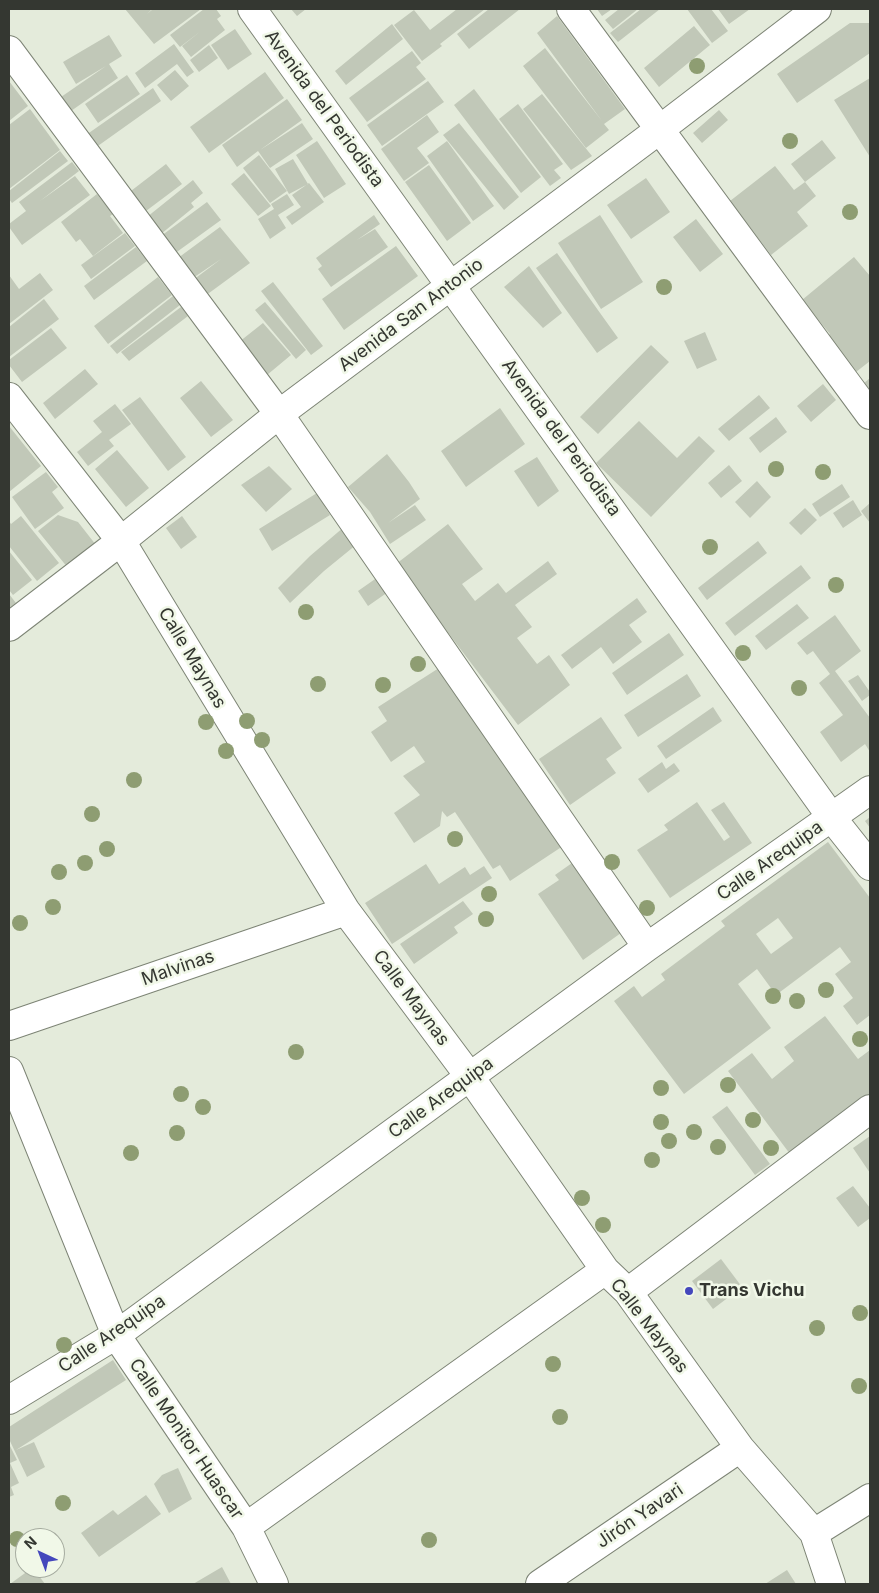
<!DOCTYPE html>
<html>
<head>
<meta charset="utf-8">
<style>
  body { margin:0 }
  #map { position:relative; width:879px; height:1593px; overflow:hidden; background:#e4ebdb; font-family:Inter,sans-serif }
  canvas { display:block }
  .frame { position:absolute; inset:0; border:10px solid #343731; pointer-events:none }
  .north { position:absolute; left:15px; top:1528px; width:50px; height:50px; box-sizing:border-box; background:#f1f8e8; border:1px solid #a5ab9f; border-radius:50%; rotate:317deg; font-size:14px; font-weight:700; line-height:20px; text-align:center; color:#343731 }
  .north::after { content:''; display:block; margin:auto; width:18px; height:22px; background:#4447bc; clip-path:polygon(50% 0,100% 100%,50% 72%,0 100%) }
</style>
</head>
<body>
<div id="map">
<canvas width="879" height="1593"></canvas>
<div class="frame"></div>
<div class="north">N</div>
</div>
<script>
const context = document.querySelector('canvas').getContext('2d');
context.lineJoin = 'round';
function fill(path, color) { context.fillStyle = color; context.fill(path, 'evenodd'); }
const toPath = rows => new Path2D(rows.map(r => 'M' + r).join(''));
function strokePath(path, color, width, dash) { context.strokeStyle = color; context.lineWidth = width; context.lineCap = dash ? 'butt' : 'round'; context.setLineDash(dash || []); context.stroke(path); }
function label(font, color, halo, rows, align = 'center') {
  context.font = font + ' Inter,sans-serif'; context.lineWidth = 5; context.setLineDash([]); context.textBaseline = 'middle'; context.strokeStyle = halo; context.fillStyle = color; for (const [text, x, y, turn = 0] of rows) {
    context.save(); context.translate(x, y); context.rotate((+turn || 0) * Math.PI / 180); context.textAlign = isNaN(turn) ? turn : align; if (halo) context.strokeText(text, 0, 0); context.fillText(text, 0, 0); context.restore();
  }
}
fill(toPath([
  [125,9,152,9,147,14,153,9,201,9,154,44],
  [204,9,216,9,221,16,217,19,225,30,191,57,182,46,201,31,180,47,170,35],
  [291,9,306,9,297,16],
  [457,9,485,9,440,44,442,46,422,61,394,25,414,10,430,30],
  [489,9,520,9,469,49,457,34],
  [597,9,612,9,602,16],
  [619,9,638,9,613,29,605,20],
  [641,9,660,9,618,42,610,33],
  [687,9,711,9,728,31,712,43],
  [718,9,750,9,729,24],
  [557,16,625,109,604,124,609,130,586,148,523,66,545,48,602,121,537,33],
  [850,23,870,23,870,53,797,103,777,74],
  [392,24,403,39,346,85,335,71],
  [694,26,710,45,659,87,644,68],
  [235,29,252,54,228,70,211,45],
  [109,35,122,56,109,64,118,78,71,111,61,97,106,66,76,84,63,62],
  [174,44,194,72,187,77,177,64,145,88,135,73],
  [209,45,218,58,199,72,190,60],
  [412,51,421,63,416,67,426,79,367,122,349,98],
  [175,70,189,86,171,101,157,85],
  [265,72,284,98,209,153,190,127],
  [127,75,140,94,98,123,85,104],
  [870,78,870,157,834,100],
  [9,81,28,106,9,121],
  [428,81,444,102,382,146,367,125],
  [153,88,161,101,95,148,86,135],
  [474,89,541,177,521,193,454,105],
  [542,94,592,156,571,170,523,109],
  [287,99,302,120,260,150,302,123,313,139,270,168,258,151,237,167,222,145],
  [518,104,563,164,554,170,561,178,550,186,499,119],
  [30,109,60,150,9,189,9,125],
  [719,110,728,120,702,143,693,133],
  [427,115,439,132,417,148,429,163,404,181,381,149],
  [459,123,519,197,504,210,443,135],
  [822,140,836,158,805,182,791,164],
  [317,141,346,184,324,198,296,155],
  [447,141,494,206,473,221,427,156],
  [60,151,68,161,12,203,9,199,9,191],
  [259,155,287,191,270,203,243,168],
  [293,159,308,184,289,194,275,169],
  [72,162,79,171,40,201,75,176,90,195,22,245,9,227,9,224,26,211,19,202],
  [166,164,182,184,142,214,127,194],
  [429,165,471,223,447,241,405,182],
  [775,166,794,190,805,182,816,196,797,212,808,226,771,255,730,201],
  [244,173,271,206,258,216,231,184],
  [646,178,670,212,631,239,607,205],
  [193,180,203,193,191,203,194,207,161,234,147,217],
  [309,183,324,202,292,225,286,217,301,207,292,195],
  [97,194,113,214,110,216,123,233,93,256,80,239,76,242,61,222],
  [287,194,294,205,278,215,286,228,270,239,258,219,274,209,271,204],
  [207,202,221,220,174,254,161,236],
  [374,215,380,224,357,240,375,229,388,247,331,287,318,269,322,266,316,258],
  [600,215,643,282,601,309,558,243],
  [696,219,723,254,700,272,673,237],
  [220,227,250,263,205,296,193,280,221,259,193,278,178,258],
  [125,233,135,246,91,279,81,265],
  [396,246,418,276,344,330,322,299],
  [136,247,147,261,94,300,84,286],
  [557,253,618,338,597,353,536,268],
  [854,257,870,276,870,361,856,372,827,336,830,334,802,300],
  [529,266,562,313,543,328,504,287],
  [40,273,53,290,9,324,9,275,19,289],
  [158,277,172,295,108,344,94,326],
  [273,282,323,346,311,355,261,291],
  [173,296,180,305,117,354,110,346],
  [44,299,59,319,9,357,9,327],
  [265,302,306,350,296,359,255,310],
  [181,307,188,316,129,361,121,352],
  [263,323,291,355,267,375,239,342],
  [51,328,67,348,22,382,9,365,9,360],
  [705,332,717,360,697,369,684,341],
  [651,345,669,362,598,434,580,417],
  [85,369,98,384,55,419,43,403],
  [870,378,870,393,863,384],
  [201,381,233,420,211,437,180,398],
  [823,384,836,400,811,422,797,406],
  [759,395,770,408,729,441,718,429],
  [140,397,186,457,168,471,122,410],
  [115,404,131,424,109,440,114,446,88,466,77,452,102,432,93,421],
  [500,408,525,444,466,487,441,451],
  [776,417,787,432,760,453,749,438],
  [639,421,677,458,699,436,715,451,651,517,596,463],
  [9,426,41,466,9,492],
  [117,450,149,488,126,507,95,469],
  [387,454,409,482,420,499,388,523,415,505,426,520,390,544,370,512,348,487],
  [537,457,559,491,538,507,514,471],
  [729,465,742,481,721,498,708,483],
  [269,466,292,489,266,512,241,485],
  [46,472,58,487,52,492,64,508,35,529,12,497],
  [757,481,771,497,750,518,735,502],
  [842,484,850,497,820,517,812,504],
  [317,493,330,515,272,551,259,529],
  [853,500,862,515,843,528,833,513],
  [870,503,870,523,861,511],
  [805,508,817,520,801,535,789,523],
  [58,515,78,522,96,545,68,568,38,531],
  [21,516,59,563,37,581,9,546,9,521,11,524],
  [182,516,197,537,181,549,166,528],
  [351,521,362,540,324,571,290,603,278,588,310,556],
  [448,524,483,569,462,584,475,601,498,583,506,593,548,561,557,574,515,605,532,627,517,638,537,664,549,655,570,685,518,725,396,564],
  [758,541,767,553,707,600,698,588],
  [9,551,32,580,13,595,9,590],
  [801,565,811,578,735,636,725,623],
  [378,577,388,592,368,606,358,591],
  [9,594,16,603,9,608],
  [637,598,647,612,629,625,642,642,613,664,601,647,572,669,561,655],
  [797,604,809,618,766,650,755,636],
  [835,615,861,651,835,671,870,718,870,752,865,744,841,762,820,732,843,715,819,683,830,674,813,651,807,655,797,643],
  [669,633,684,655,627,695,612,673],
  [439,668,488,742,493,739,563,846,510,881,500,865,493,869,455,812,447,817,442,811,440,826,414,843,394,813,420,795,403,776,425,762,414,746,391,762,371,732,387,721,378,707],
  [687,674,701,696,638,737,624,715],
  [858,675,870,692,870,695,862,701,848,681],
  [713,707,722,721,666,759,657,746],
  [601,717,622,748,606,759,616,773,570,805,539,759],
  [662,762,666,769,674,763,680,771,648,793,638,779],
  [697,802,724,841,730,837,711,810,724,802,752,843,670,898,637,850,668,830,664,825],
  [870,817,870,828,865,821],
  [828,842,870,898,870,1015,857,1025,843,1006,853,998,835,974,851,962,840,947,776,995,757,969,738,984,771,1028,684,1094,614,1001,634,986,642,997,665,980,661,974,725,926,721,921],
  [778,918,793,938,771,954,756,934],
  [572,863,621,933,583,960,538,894,559,880,555,875],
  [426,864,439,884,465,867,470,875,484,866,492,878,392,944,365,903],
  [463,901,473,914,454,927,458,933,414,964,400,944],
  [825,1016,858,1059,870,1050,870,1094,790,1154,728,1071,752,1053,772,1079,794,1061,784,1047],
  [727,1106,770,1164,755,1175,712,1117],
  [870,1136,870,1173,853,1148],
  [853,1186,870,1208,870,1218,858,1227,836,1198],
  [721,1259,742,1287,713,1309,692,1281],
  [113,1360,126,1380,16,1450,34,1442,45,1467,27,1477,9,1439,9,1427],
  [9,1444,17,1460,10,1463,19,1483,11,1487,14,1495,9,1497],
  [178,1468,192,1499,169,1513,154,1484,162,1475],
  [146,1495,161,1514,99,1557,81,1533,113,1510,118,1515],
  [222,1567,231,1584,193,1584],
  [33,1568,45,1584,10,1584,32,1568],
  [787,1570,796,1584,765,1584]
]), '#c1c8b8');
const minor = toPath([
  [252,9,832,818,870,866],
  [571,9,870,415],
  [9,50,279,414,647,947],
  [9,397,121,541,346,911,470,1077,605,1270,628,1292,740,1448,814,1533,831,1584],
  [9,1026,346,911],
  [9,1071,116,1335,246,1527,274,1584],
  [628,1292,870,1109],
  [9,1400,116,1335,647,947,870,790],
  [246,1527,605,1270],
  [814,1533,870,1498],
  [540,1584,740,1448]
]);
const major = toPath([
  [9,627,121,541,279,414,659,130,817,9]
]);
strokePath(minor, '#7d8475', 30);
strokePath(major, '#7d8475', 30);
strokePath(minor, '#fff', 28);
strokePath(major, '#fff', 28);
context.fillStyle = '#8e9d72';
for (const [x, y] of [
  [697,66],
  [790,141],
  [850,212],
  [664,287],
  [776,469],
  [823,472],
  [710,547],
  [836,585],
  [306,612],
  [743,653],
  [418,664],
  [318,684],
  [383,685],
  [799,688],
  [247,721],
  [206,722],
  [262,740],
  [226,751],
  [134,780],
  [92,814],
  [455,839],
  [107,849],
  [612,862],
  [85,863],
  [59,872],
  [489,894],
  [53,907],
  [647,908],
  [486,919],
  [20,923],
  [826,990],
  [773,996],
  [797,1001],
  [860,1039],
  [296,1052],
  [728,1085],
  [661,1088],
  [181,1094],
  [203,1107],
  [753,1120],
  [661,1122],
  [694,1132],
  [177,1133],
  [669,1141],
  [718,1147],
  [771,1148],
  [131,1153],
  [652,1160],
  [582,1198],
  [603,1225],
  [860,1313],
  [817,1328],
  [64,1345],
  [553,1364],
  [859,1386],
  [560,1417],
  [63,1503],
  [17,1539],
  [429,1540]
]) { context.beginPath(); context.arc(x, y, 8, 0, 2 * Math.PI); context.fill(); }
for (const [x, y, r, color] of [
  [689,1291,5,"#4447bc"]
]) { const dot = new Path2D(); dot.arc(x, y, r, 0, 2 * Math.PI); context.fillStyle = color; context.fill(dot); strokePath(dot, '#f1f8e8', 2); }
label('18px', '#343731', '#f1f8e8', [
  ["Avenida del Periodista",324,109,54],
  ["Avenida San Antonio",411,315,-37],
  ["Avenida del Periodista",561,438,54],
  ["Calle Maynas",192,658,59],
  ["Calle Arequipa",770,861,-35],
  ["Malvinas",178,968,-19],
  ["Calle Maynas",411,998,53],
  ["Calle Arequipa",441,1098,-36],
  ["Calle Maynas",649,1326,52],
  ["Calle Arequipa",112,1334,-34],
  ["Calle Monitor Huascar",186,1439,56],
  ["Jirón Yavari",640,1516,-34]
]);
label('bold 18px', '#343731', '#f1f8e8', [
  ["Trans Vichu",699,1291]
], 'left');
</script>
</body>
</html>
